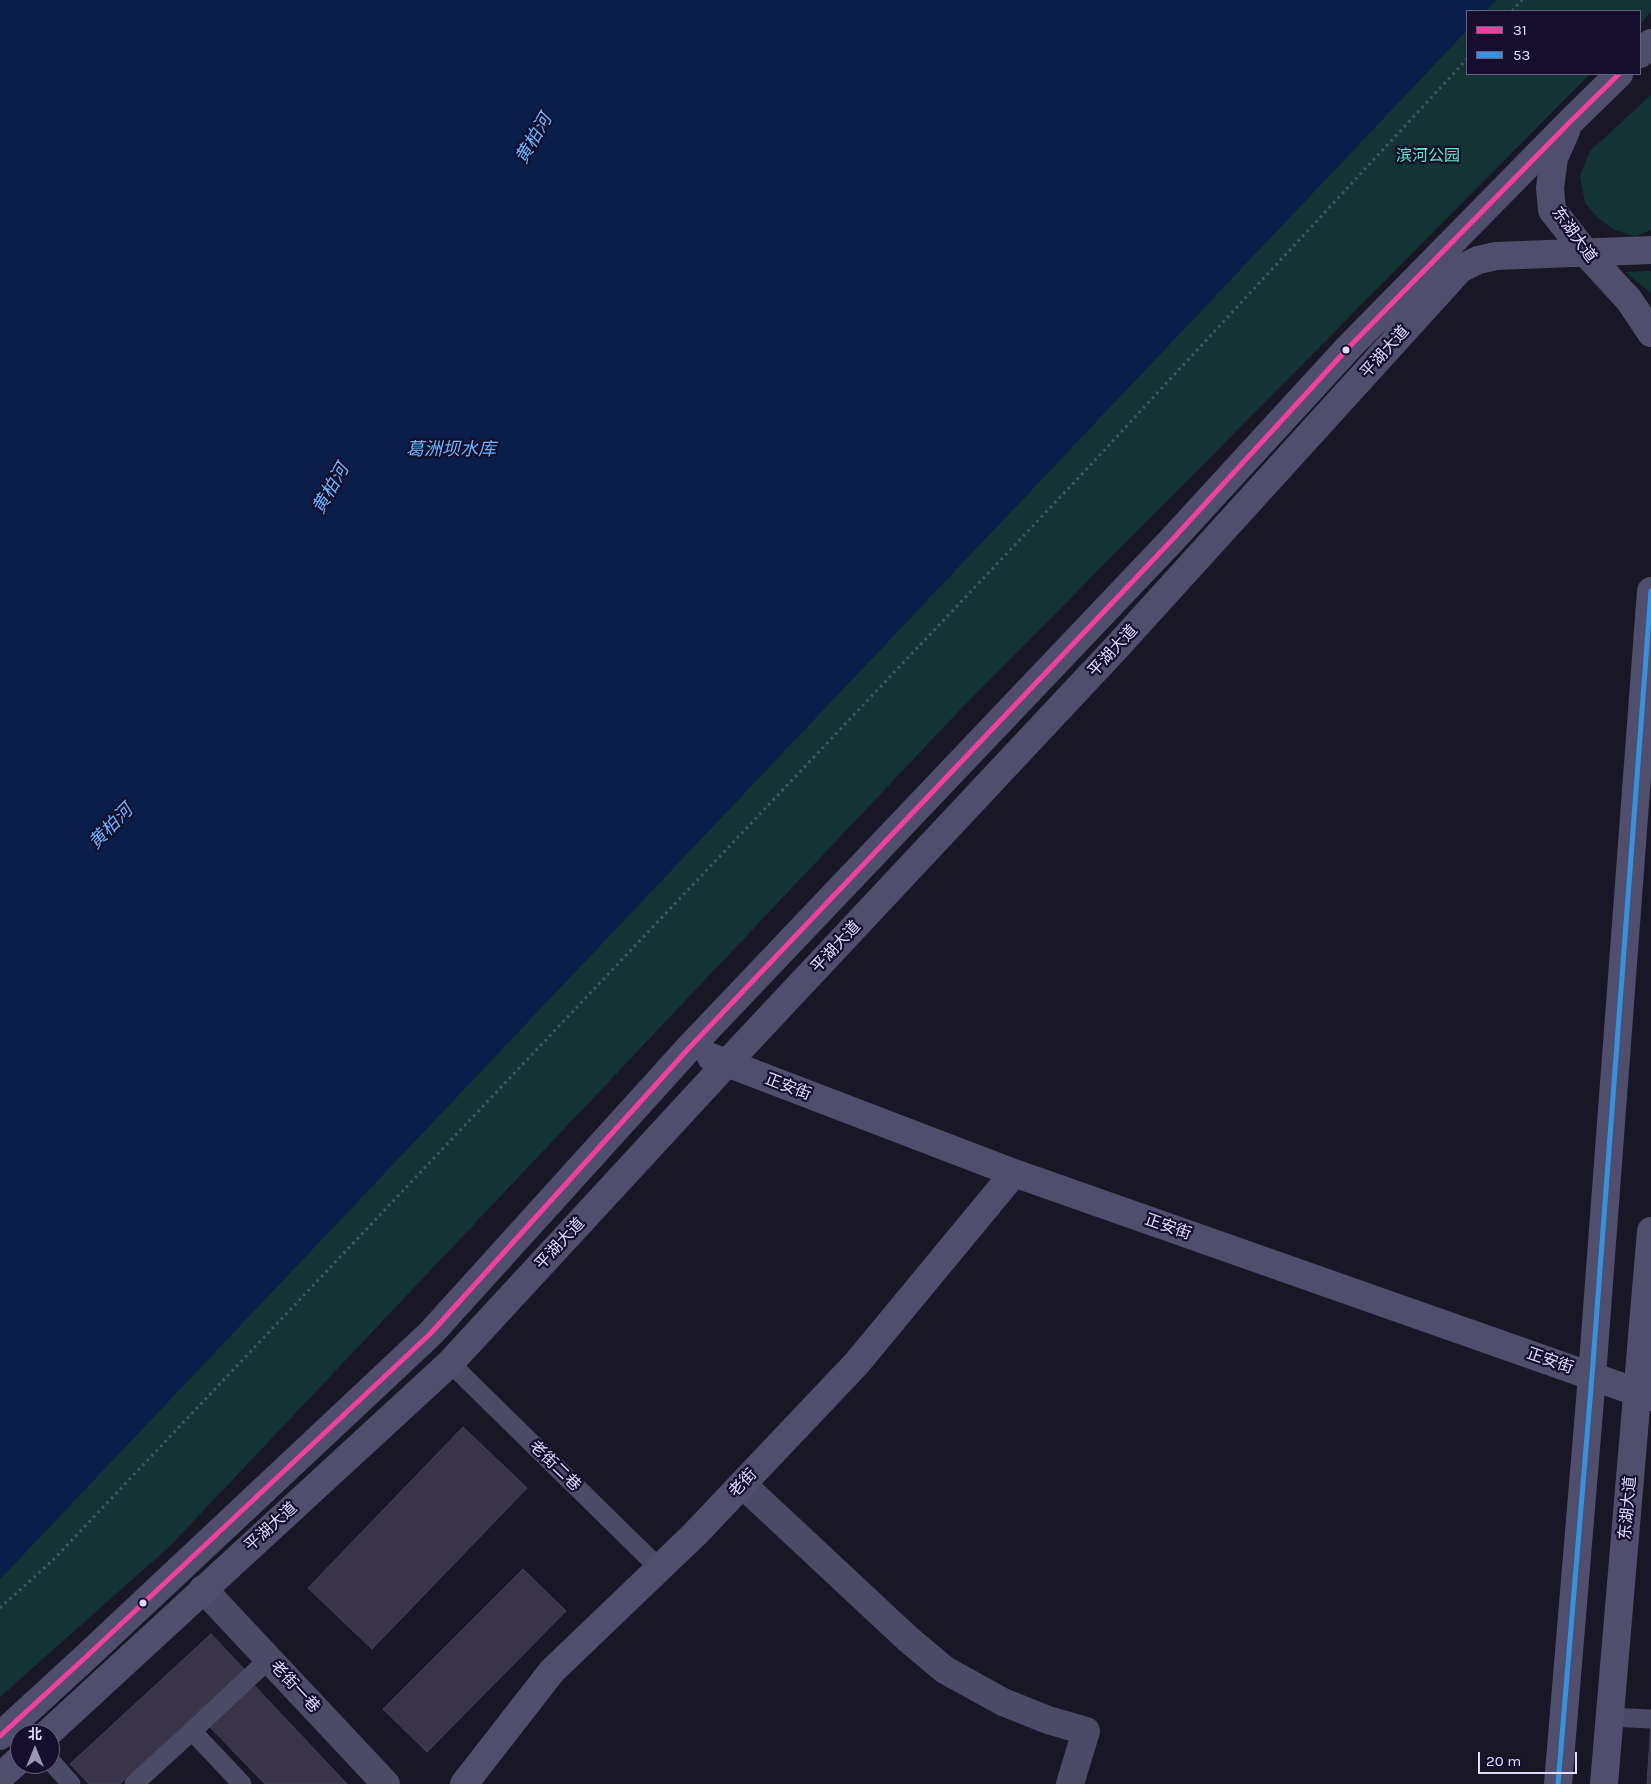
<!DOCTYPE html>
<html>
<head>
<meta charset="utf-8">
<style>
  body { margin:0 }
  #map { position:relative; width:1651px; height:1784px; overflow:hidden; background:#191626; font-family:Karla,"Noto Sans SC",sans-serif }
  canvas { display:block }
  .legend { position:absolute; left:1466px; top:10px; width:175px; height:65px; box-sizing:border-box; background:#150f2d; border:1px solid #666181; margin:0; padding:6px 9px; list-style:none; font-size:15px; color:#e0dbff }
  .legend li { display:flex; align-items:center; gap:10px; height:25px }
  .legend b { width:25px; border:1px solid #666181 }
  .north { position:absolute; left:10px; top:1724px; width:50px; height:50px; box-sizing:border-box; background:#150f2d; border:1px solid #666181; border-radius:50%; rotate:0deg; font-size:14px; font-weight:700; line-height:20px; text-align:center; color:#e0dbff }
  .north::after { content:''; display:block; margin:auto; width:18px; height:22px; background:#9a96b3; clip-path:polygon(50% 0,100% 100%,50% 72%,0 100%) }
  .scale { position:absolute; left:1478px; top:1752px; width:99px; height:22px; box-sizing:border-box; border:2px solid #e0dbff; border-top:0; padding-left:6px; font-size:15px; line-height:18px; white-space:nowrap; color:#e0dbff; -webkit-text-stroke:4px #150f2d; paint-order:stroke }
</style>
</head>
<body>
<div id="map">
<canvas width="1651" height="1784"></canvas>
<ul class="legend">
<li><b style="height:6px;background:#f240a1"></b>31</li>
<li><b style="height:6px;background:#3a90db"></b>53</li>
</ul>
<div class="north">北</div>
<div class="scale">20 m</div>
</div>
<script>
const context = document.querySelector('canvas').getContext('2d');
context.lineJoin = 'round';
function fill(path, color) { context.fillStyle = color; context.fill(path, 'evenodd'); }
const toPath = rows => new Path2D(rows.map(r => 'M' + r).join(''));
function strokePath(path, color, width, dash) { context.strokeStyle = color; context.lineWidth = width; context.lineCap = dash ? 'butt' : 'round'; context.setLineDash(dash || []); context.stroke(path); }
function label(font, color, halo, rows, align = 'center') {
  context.font = font + ' Karla,"Noto Sans SC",sans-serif'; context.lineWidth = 4.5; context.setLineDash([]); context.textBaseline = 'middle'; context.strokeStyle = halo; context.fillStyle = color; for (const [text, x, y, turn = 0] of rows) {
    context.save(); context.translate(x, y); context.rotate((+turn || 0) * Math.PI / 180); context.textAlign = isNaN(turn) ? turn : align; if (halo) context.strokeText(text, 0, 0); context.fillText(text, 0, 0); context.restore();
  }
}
fill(toPath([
  [1496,0,1651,0,1651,12,1640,24,1640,11,1485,11],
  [1467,30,1467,74,1590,74,959,711,170,1546,0,1697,0,1579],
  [1651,95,1651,230,1635,236,1615,230,1598,218,1585,203,1580,176,1590,151],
  [1651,271,1651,293,1625,272]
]), '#133335');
fill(toPath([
  [0,0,1496,0,1485,11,1467,11,1467,30,0,1579]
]), '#091e4b');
const building = toPath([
  [463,1427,527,1488,372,1649,308,1588,463,1427],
  [523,1569,566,1611,427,1752,383,1709,523,1569],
  [211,1634,244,1669,120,1784,89,1784,70,1764,211,1634],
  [251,1682,347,1784,265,1784,207,1724,251,1682],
  [1651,1723,1651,1784,1647,1784,1651,1722,1651,1723]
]);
fill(building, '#393447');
strokePath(building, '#454159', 1);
strokePath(toPath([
  [1512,11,1522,0],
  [0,1608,53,1560,1084,472,1467,59]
]), '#475567', 3, [2.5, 4]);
strokePath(toPath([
  [450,1363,659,1568],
  [1610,1717,1651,1719],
  [192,1731,269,1659],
  [50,1760,71,1784],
  [134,1784,192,1731,242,1784]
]), '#4c4b67', 19);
strokePath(toPath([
  [742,1484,908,1639,945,1670,1003,1702,1048,1720,1086,1731,1070,1784],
  [203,1589,386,1784]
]), '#4c4b67', 28);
strokePath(toPath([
  [1640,54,1651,43],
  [1566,131,1554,158,1550,188,1552,210,1585,252,1629,300,1651,333],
  [711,1057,1014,1173,1651,1397],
  [47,1734,450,1363,727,1063,1114,650,1460,269,1478,260,1496,256,1651,250],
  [0,1736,87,1656,431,1333,689,1048,1171,541,1349,347,1571,121,1619,74],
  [0,1777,20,1759],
  [464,1784,552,1671,695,1534,857,1363,1014,1173],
  [1558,1784,1592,1376,1651,591],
  [1604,1784,1651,1231]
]), '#504e6d', 28);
strokePath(toPath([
  [0,1736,87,1656,431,1333,689,1048,1171,541,1349,347,1571,121,1619,74]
]), '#f240a1', 5);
strokePath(toPath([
  [1558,1784,1592,1376,1651,591]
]), '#3a90db', 5);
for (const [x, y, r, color] of [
  [1346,350,4.5,"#e0dbff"],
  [143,1603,4.5,"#e0dbff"]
]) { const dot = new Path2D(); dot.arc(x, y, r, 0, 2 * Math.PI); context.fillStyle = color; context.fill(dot); strokePath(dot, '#150f2d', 2); }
label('16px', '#5deac9', '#150f2d', [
  ["滨河公园",1428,156]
]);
label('16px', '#e0dbff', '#150f2d', [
  ["东湖大道",1574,235,54],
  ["平湖大道",1385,352,-48],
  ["平湖大道",1113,651,-47],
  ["平湖大道",836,947,-47],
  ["正安街",788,1087,21],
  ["正安街",1168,1227,19],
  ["平湖大道",560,1244,-47],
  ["正安街",1550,1361,19],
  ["老街二巷",555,1466,44],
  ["老街",743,1483,-46],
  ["东湖大道",1628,1508,-85],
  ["平湖大道",271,1527,-42],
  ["老街一巷",295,1687,47]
]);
label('italic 18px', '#69b7ff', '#150f2d', [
  ["黄柏河",534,139,-60],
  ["葛洲坝水库",451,450],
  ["黄柏河",331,489,-60],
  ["黄柏河",111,827,-46]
]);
</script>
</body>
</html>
